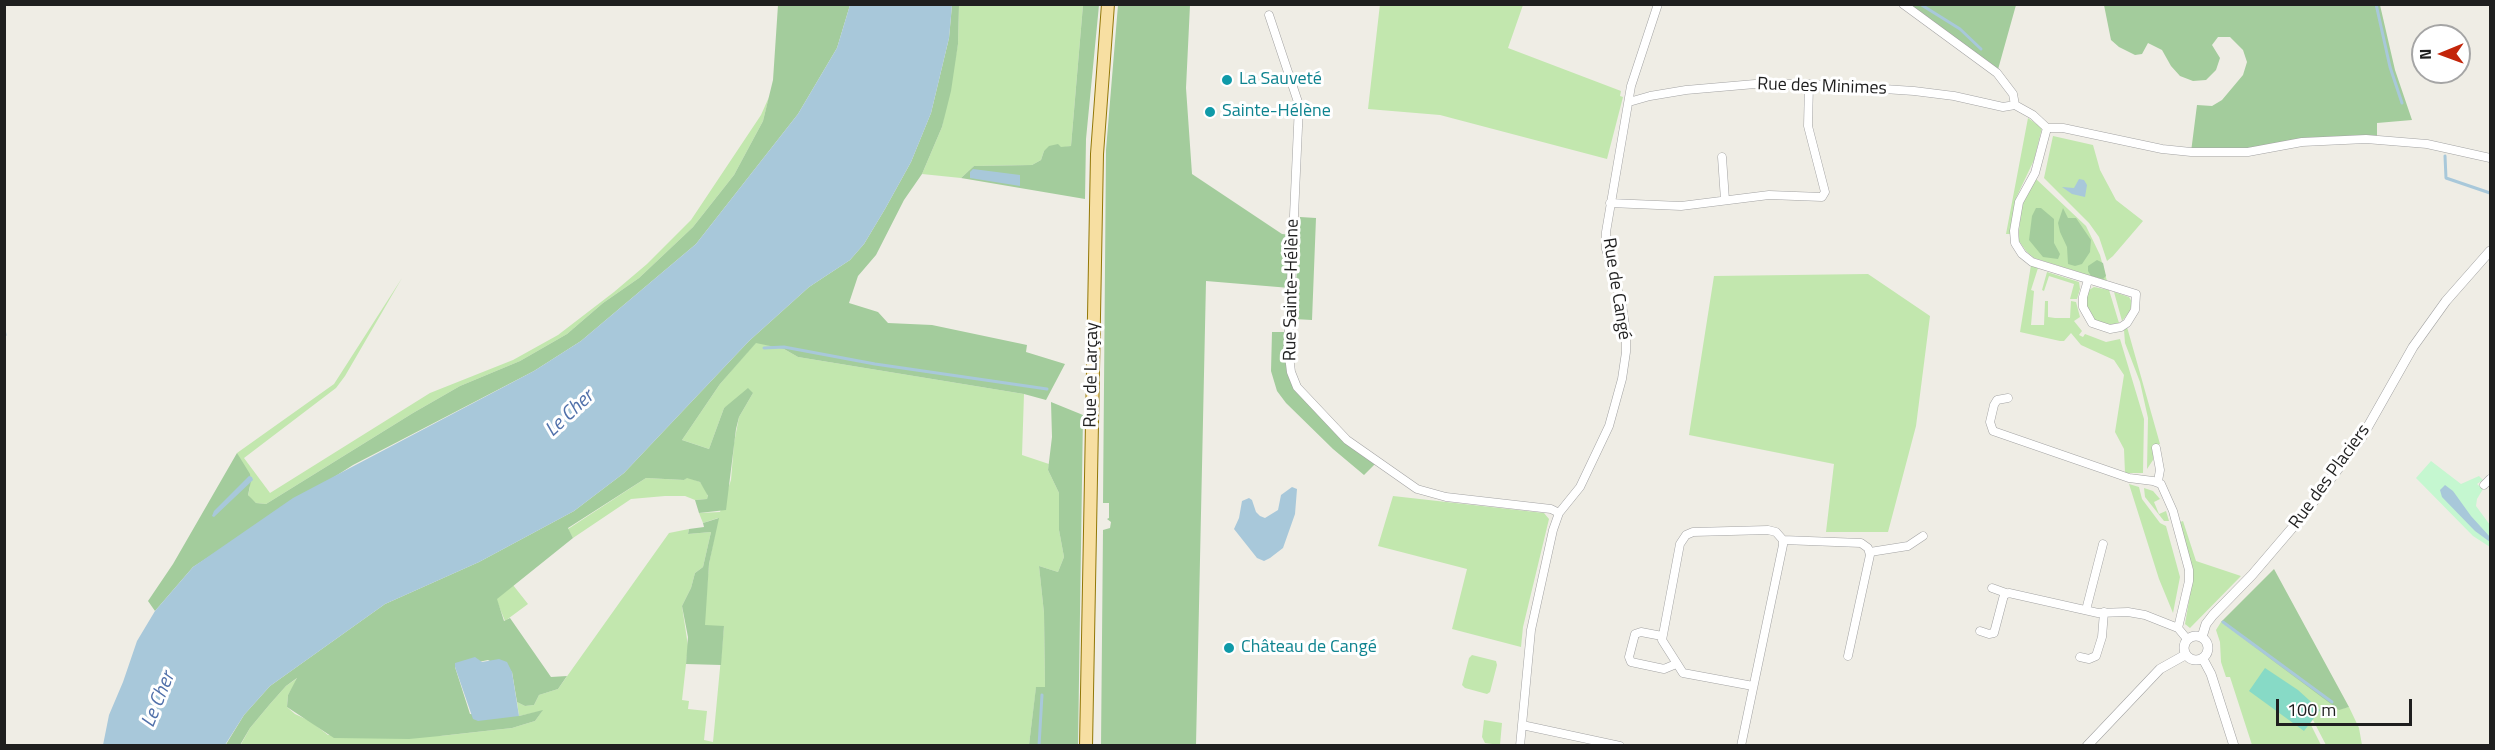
<!DOCTYPE html>
<html>
<head>
<meta charset="utf-8">
<style>
  body { margin:0 }
  #map { position:relative; width:2495px; height:750px; overflow:hidden; background:#efede5; font-family:"Titillium Web",sans-serif }
  canvas { display:block }
  .frame { position:absolute; inset:0; border:6px solid #1f1f1f; pointer-events:none }
  .north { position:absolute; left:2411px; top:24px; width:60px; height:60px; box-sizing:border-box; background:#fff; border:2px solid #a5a5a5; border-radius:50%; rotate:269deg; font-size:16px; font-weight:700; line-height:24px; text-align:center; color:#1f1f1f }
  .north::after { content:''; display:block; margin:auto; width:21px; height:27px; background:#c3250a; clip-path:polygon(50% 0,100% 100%,50% 72%,0 100%) }
  .scale { position:absolute; left:2276px; top:699px; width:136px; height:27px; box-sizing:border-box; border:3px solid #1f1f1f; border-top:0; padding-left:8px; font-size:18px; line-height:21px; white-space:nowrap; color:#1f1f1f; -webkit-text-stroke:4px #fff; paint-order:stroke }
</style>
</head>
<body>
<div id="map">
<canvas width="2495" height="750"></canvas>
<div class="frame"></div>
<div class="north">N</div>
<div class="scale">100 m</div>
</div>
<script>
const context = document.querySelector('canvas').getContext('2d');
context.lineJoin = 'round';
function fill(path, color) { context.fillStyle = color; context.fill(path, 'evenodd'); }
const toPath = rows => new Path2D(rows.map(r => 'M' + r).join(''));
function strokePath(path, color, width, dash) { context.strokeStyle = color; context.lineWidth = width; context.lineCap = dash ? 'butt' : 'round'; context.setLineDash(dash || []); context.stroke(path); }
function label(font, color, halo, rows, align = 'center') {
  context.font = font + ' "Titillium Web",sans-serif'; context.lineWidth = 6; context.setLineDash([]); context.textBaseline = 'middle'; context.strokeStyle = halo; context.fillStyle = color; for (const [text, x, y, turn = 0] of rows) {
    context.save(); context.translate(x, y); context.rotate((+turn || 0) * Math.PI / 180); context.textAlign = isNaN(turn) ? turn : align; if (halo) context.strokeText(text, 0, 0); context.fillText(text, 0, 0); context.restore();
  }
}
fill(toPath([
  [1380,4,1523,5,1508,48,1621,91,1620,96,1623,97,1607,159,1440,115,1368,109],
  [959,5,1083,5,1071,146,1044,151,1041,160,1032,165,974,166,961,178,922,174,942,127,958,44],
  [769,97,763,121,734,175,693,227,639,278,603,303,567,334,520,361,460,386,413,413,266,504,256,503,250,498,248,495,250,487,237,453,334,384,402,278,345,376,336,388,244,458,270,493,430,393,513,360,558,335,614,292,647,264,691,220,761,115],
  [2028,118,2042,128,2034,160,2016,198,2011,234,2006,234],
  [2053,136,2093,145,2100,170,2116,200,2143,221,2113,256,2107,261,2099,237,2089,223,2044,178],
  [2035,178,2086,226,2100,255,2107,281,2034,258,2026,251,2019,241,2019,231,2022,201],
  [2031,265,2038,268,2031,290,2034,291,2031,325,2044,325,2045,301,2048,301,2048,317,2055,318,2070,318,2071,301,2076,302,2080,317,2074,321,2082,331,2079,335,2083,337,2085,334,2106,342,2120,339,2144,419,2143,473,2125,473,2124,449,2115,432,2124,375,2114,360,2081,345,2071,333,2064,341,2060,341,2020,332],
  [2047,272,2079,282,2080,289,2077,299,2070,299,2074,284,2049,276,2044,291,2042,290],
  [1868,274,1930,316,1916,426,1888,532,1826,532,1834,464,1689,435,1714,276],
  [2094,287,2109,290,2119,323,2106,326,2091,318,2085,303,2089,290],
  [2114,292,2129,297,2132,302,2130,311,2122,321],
  [2127,327,2160,444,2153,447,2153,460,2147,469,2148,418,2140,382,2125,343,2124,330],
  [756,342,784,349,798,357,1024,394,1022,455,1049,464,1048,470,1059,493,1059,530,1064,557,1058,572,1039,566,1044,613,1045,687,1036,688,1029,745,240,746,250,728,270,704,286,686,299,677,288,695,287,707,295,714,310,721,328,735,440,736,512,728,535,721,542,711,519,716,517,702,525,706,534,705,539,695,558,689,669,533,689,529,688,534,711,532,703,567,695,573,691,588,682,606,688,646,682,700,689,701,688,709,707,711,704,740,713,742,724,626,705,626,705,610,709,564,718,518,703,523,699,513,720,512,731,480,734,443,739,417,753,393,724,408,709,449,682,440,720,384],
  [687,477,700,482,706,490,708,497,707,499,695,500,685,496,665,496,631,499,573,538,568,529,646,478,684,480],
  [2129,484,2139,487,2142,499,2160,523,2166,526,2180,577,2173,613,2159,579],
  [2144,488,2153,491,2160,499,2154,502,2159,514,2166,511,2169,521,2164,521,2145,497],
  [1393,496,1544,513,1549,519,1523,627,1521,647,1452,629,1467,569,1378,546],
  [2183,521,2196,561,2241,576,2190,628,2185,624,2193,577,2178,523],
  [513,585,528,604,505,621,496,599],
  [2221,622,2339,709,2349,707,2359,728,2362,745,2326,745,2313,720,2310,723,2321,745,2252,745,2230,677,2226,677,2221,662,2220,642,2216,630],
  [1472,655,1496,661,1497,665,1490,692,1487,694,1465,688,1462,685,1469,658],
  [1484,720,1502,723,1500,745,1485,743,1482,737]
]), '#c2e7ae');
fill(toPath([
  [778,5,850,5,837,48,798,114,696,244,581,341,534,371,353,465,193,567,155,611,148,601,173,564,237,453,250,474,251,481,248,495,256,503,266,504,413,413,460,386,520,361,567,334,603,303,639,278,693,227,734,175,763,121,773,80],
  [952,5,959,5,958,44,951,91,942,127,922,174,904,200,876,255,858,276,849,303,878,312,888,323,932,325,1027,345,1026,352,1065,364,1046,400,1024,394,798,357,784,349,756,343,720,384,682,440,709,449,724,408,748,388,753,393,739,417,736,429,726,510,699,513,695,500,707,499,708,496,700,482,687,478,684,480,646,478,568,528,573,538,497,599,504,621,510,618,551,677,567,676,558,689,539,695,534,705,525,706,517,702,512,672,488,660,455,667,470,714,519,716,543,710,535,721,512,728,440,736,409,739,334,738,287,707,288,695,297,678,286,686,270,704,250,728,240,745,225,746,244,715,270,686,385,604,479,562,574,511,624,473,749,341,809,287,850,260,864,244,885,209,911,162,931,113,949,38],
  [1083,5,1099,5,1086,139,1085,199,961,178,974,166,1032,165,1041,160,1044,151,1049,146,1058,144,1061,147,1071,146],
  [1118,5,1190,5,1186,88,1192,174,1282,234,1292,235,1290,288,1206,281,1196,745,1101,746,1103,530,1110,528,1111,522,1107,519,1109,518,1109,503,1103,503,1106,150],
  [1902,5,2016,5,1997,73],
  [2104,5,2380,5,2395,70,2412,120,2377,123,2377,139,2332,139,2248,152,2191,152,2197,105,2212,106,2222,100,2243,75,2247,62,2243,50,2230,37,2218,37,2212,45,2220,58,2216,70,2206,80,2193,81,2180,76,2171,66,2162,50,2148,43,2142,54,2135,55,2119,47,2111,40],
  [2036,208,2041,208,2054,219,2054,243,2060,254,2058,259,2043,257,2029,240,2032,216],
  [2063,208,2068,218,2076,218,2091,240,2090,252,2082,264,2075,266,2068,264,2067,247,2060,232,2058,223],
  [1300,217,1316,218,1312,320,1294,319],
  [2097,260,2103,263,2106,276,2103,279,2091,276,2088,271,2088,266],
  [1272,332,1289,332,1289,358,1297,387,1330,423,1377,462,1364,475,1333,449,1286,403,1277,391,1271,371],
  [1051,402,1083,415,1078,745,1029,745,1036,687,1045,687,1044,613,1039,566,1058,572,1064,557,1059,530,1059,493,1048,470,1052,437],
  [719,518,709,564,705,625,724,626,721,665,686,664,688,637,682,606,691,588,695,573,703,567,711,532,688,534,689,529,704,527,703,523],
  [2274,569,2349,707,2339,710,2221,622]
]), '#a3cc9c');
fill(toPath([
  [2431,461,2461,484,2479,476,2483,480,2477,484,2483,489,2477,499,2476,506,2490,525,2490,547,2473,536,2416,478]
]), '#c5f7d0');
fill(toPath([
  [2265,668,2298,690,2320,710,2304,731,2249,691]
]), '#87dac6');
fill(toPath([
  [850,5,952,5,949,38,931,113,911,162,885,209,864,244,850,260,809,287,749,341,624,473,574,511,479,562,385,604,270,686,244,715,225,745,103,745,109,715,123,682,137,641,155,611,193,567,293,498,534,371,581,341,696,244,798,114,837,48],
  [973,169,1020,175,1020,186,970,178,970,172],
  [2079,179,2084,180,2087,185,2085,197,2072,194,2062,187,2074,188],
  [249,476,252,477,253,480,214,517,212,516,214,511],
  [2445,485,2453,491,2471,516,2490,537,2490,542,2475,531,2442,497,2440,490],
  [1292,487,1297,489,1295,514,1283,548,1270,558,1264,561,1257,558,1234,529,1239,518,1242,501,1249,498,1252,500,1256,512,1260,516,1265,518,1278,510,1281,495],
  [475,657,482,662,499,659,507,662,512,672,519,716,478,721,473,719,455,667,455,663]
]), '#a8c8da');
strokePath(toPath([
  [1920,4,1960,29,1981,49],
  [2376,4,2390,67,2402,103],
  [2445,156,2446,178,2490,193],
  [4,329,5,335],
  [764,348,784,347,875,364,1047,389],
  [2223,622,2332,702],
  [1039,746,1042,695]
]), '#a8c8da', 3);
const minor = toPath([
  [1903,4,1997,73,2013,94,2015,105,2033,115,2047,128,2063,128,2162,149,2191,152,2248,152,2302,142,2366,139,2427,144,2490,158],
  [1269,15,1299,105,1288,348,1291,372,1297,387,1347,440,1417,489,1446,497,1551,509,1559,513],
  [1629,102,1650,96,1686,90,1755,84,1809,84,1914,91,1954,96,2003,107,2015,105],
  [2047,128,2035,173,2019,202,2014,231,2015,243,2022,254,2032,262,2136,294,2135,310,2127,323,2121,327,2110,329,2092,323,2083,307,2083,297,2088,280],
  [1722,157,1725,200],
  [1610,203,1681,206,1769,195,1822,197,1825,192,1808,126,1809,84],
  [2008,398,1997,400,1994,405,1990,422,1993,431,2129,478,2153,481,2161,484,2173,511,2189,570,2189,581,2178,628],
  [2156,448,2160,470,2158,481],
  [2484,485,2490,479],
  [1783,540,1861,543,1868,548,1870,555,1848,656],
  [1870,552,1908,546,1923,536],
  [1992,588,2006,593],
  [2086,610,2103,544],
  [1980,631,1989,634,1994,633,2004,595,2009,593,2098,613,2128,612,2145,615,2178,628,2187,639],
  [1662,636,1641,632,1635,634,1629,657,1631,662,1664,669,1676,664],
  [2080,657,2089,659,2096,656,2102,637,2104,612],
  [1522,725,1620,746],
  [1520,746,1531,630,1553,530,1559,513,1580,487,1609,426,1622,379,1626,352,1626,333,1622,305,1606,249,1606,232,1631,86,1658,4],
  [1741,746,1783,545,1783,540,1776,532,1768,530,1693,532,1686,535,1680,544,1662,640,1683,673,1753,686]
]);
const tertiary = toPath([
  '2184 648a12 12 0 1 1 24 0a12 12 0 1 1-24 0Z',
  [2202,637,2206,624,2213,615,2252,575,2305,513,2362,437,2413,347,2446,301,2490,251],
  [2203,659,2211,674,2234,746],
  [2087,746,2160,669,2185,655]
]);
const primary = toPath([
  [1086,746,1097,154,1108,4]
]);
strokePath(minor, '#a3a3a3', 9);
strokePath(tertiary, '#a3a3a3', 10);
strokePath(primary, '#927808', 14);
strokePath(minor, '#fff', 8);
strokePath(tertiary, '#fff', 9);
strokePath(primary, '#f7dfa2', 12);
for (const [x, y, r, color] of [
  [1227,80,6,"#0f9aa8"],
  [1210,112,6,"#0f9aa8"],
  [1229,648,6,"#0f9aa8"]
]) { const dot = new Path2D(); dot.arc(x, y, r, 0, 2 * Math.PI); context.fillStyle = color; context.fill(dot); strokePath(dot, '#fff', 2); }
label('18px', '#0d838f', '#fff', [
  ["La Sauveté",1239,80],
  ["Sainte-Hélène",1222,112],
  ["Château de Cangé",1241,648]
], 'left');
label('18px', '#1f1f1f', '#fff', [
  ["Rue des Minimes",1822,87,2],
  ["Rue de Cangé",1616,289,81],
  ["Rue Sainte-Hélène",1292,290,-89],
  ["Rue de Larçay",1092,375,-89],
  ["Rue des Placiers",2330,477,-54]
]);
label('italic 20px', '#5070aa', '#fff', [
  ["Le Cher",570,414,-43],
  ["Le Cher",159,700,-68]
]);
</script>
</body>
</html>
